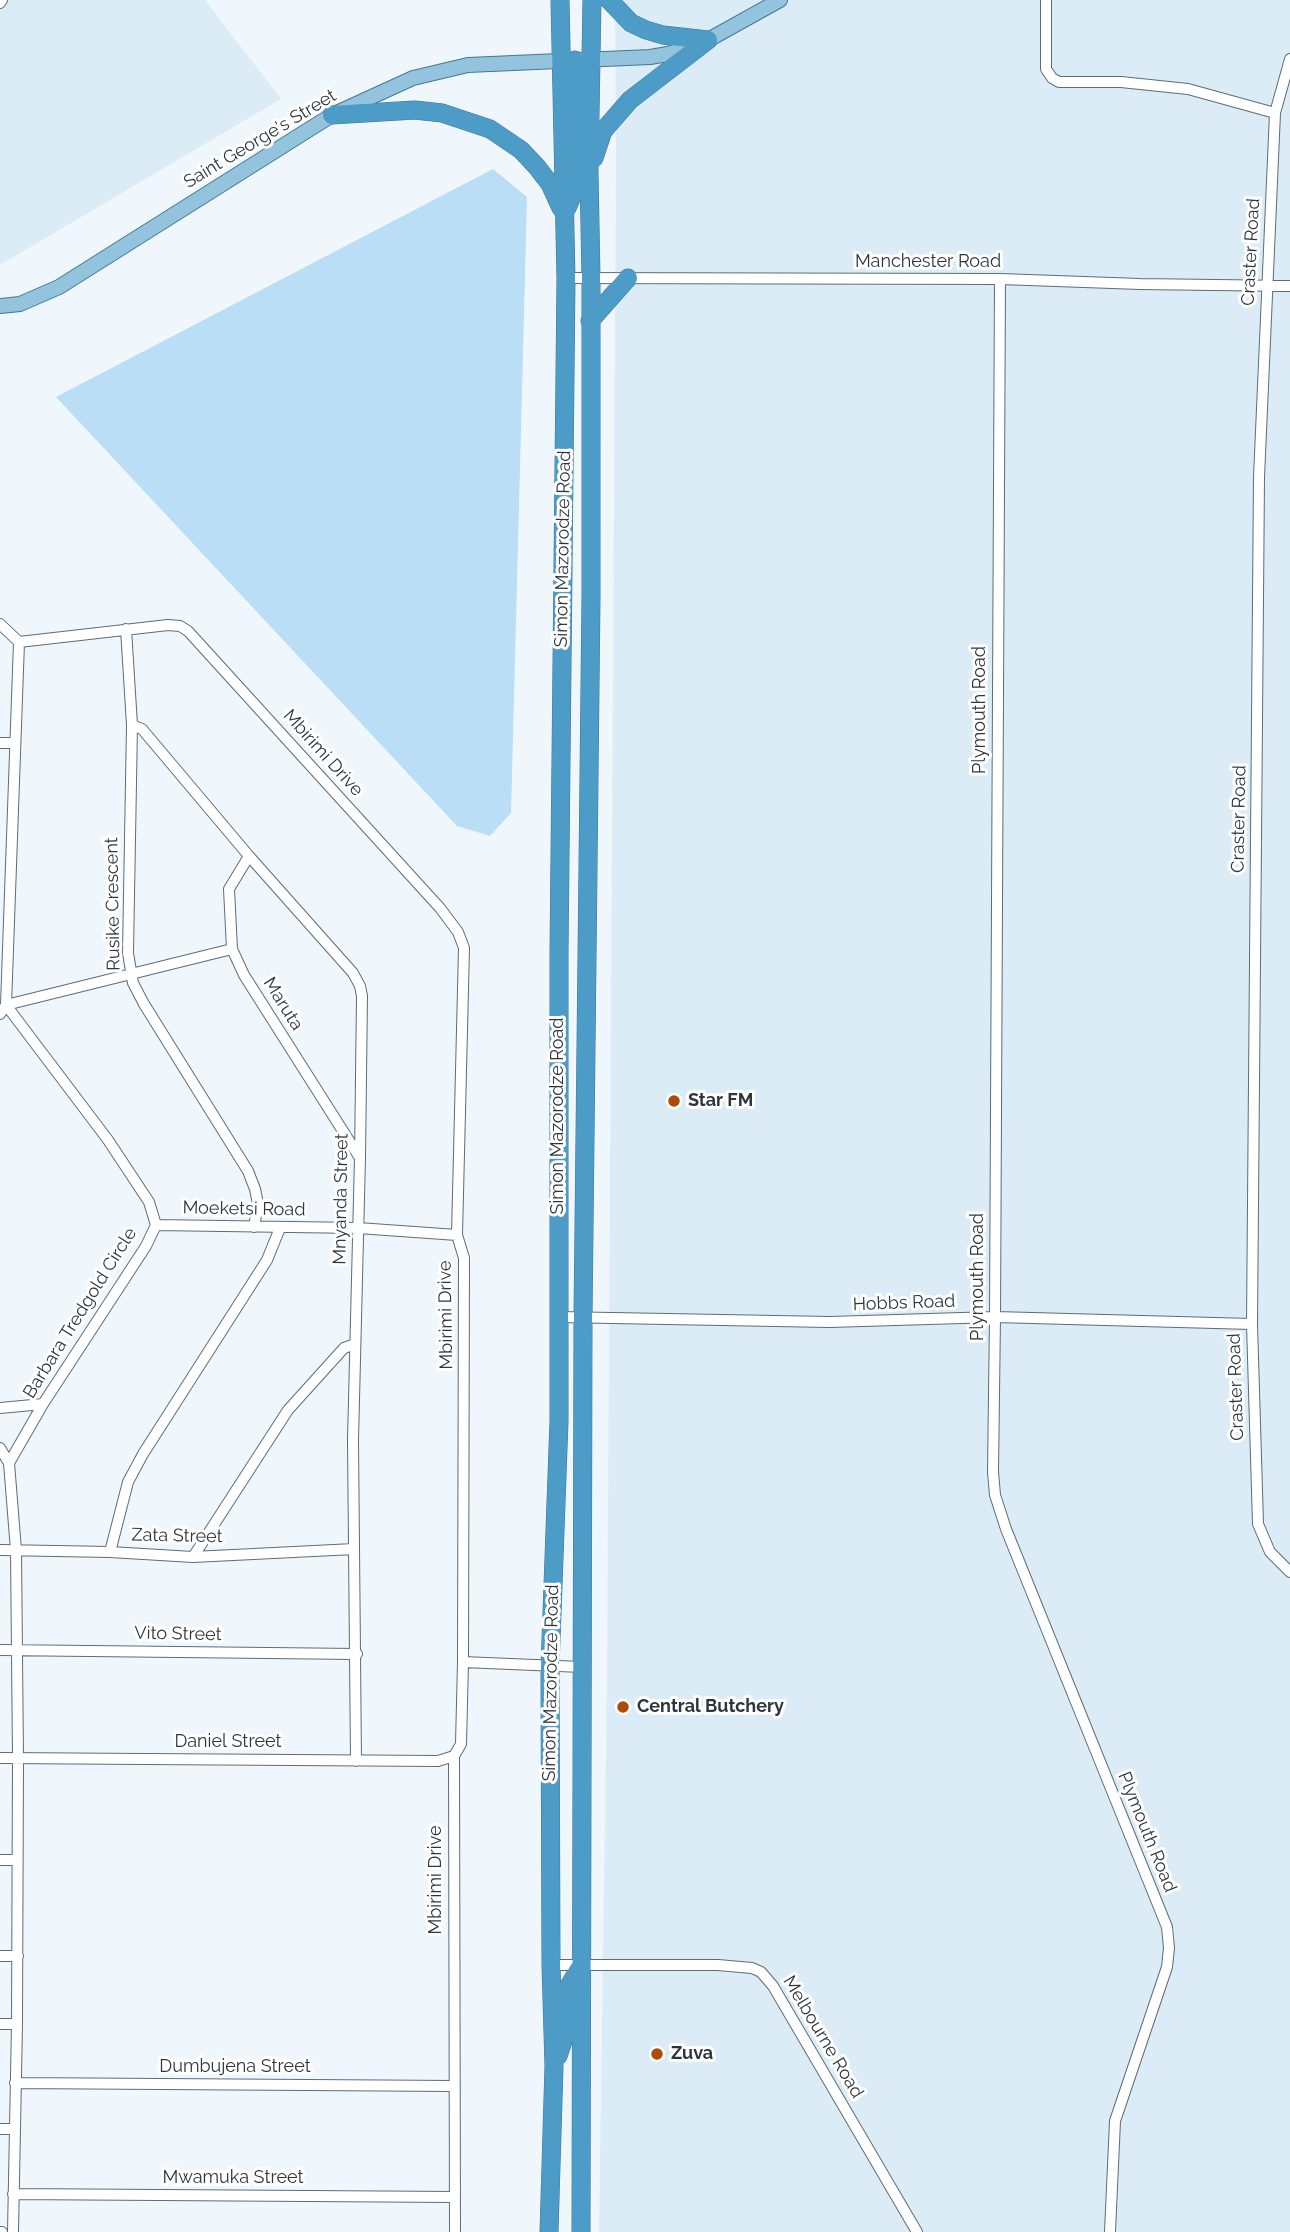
<!DOCTYPE html>
<html>
<head>
<meta charset="utf-8">
<style>
  body { margin:0 }
  canvas { display:block; background:#eff7fd }
</style>
</head>
<body>
<canvas width="1290" height="2232"></canvas>
<script>
const context = document.querySelector('canvas').getContext('2d');
context.lineJoin = 'round';
function fill(path, color) { context.fillStyle = color; context.fill(path, 'evenodd'); }
const toPath = rows => new Path2D(rows.map(r => 'M' + r).join(''));
function strokePath(path, color, width, dash) { context.strokeStyle = color; context.lineWidth = width; context.lineCap = dash ? 'butt' : 'round'; context.setLineDash(dash || []); context.stroke(path); }
function label(font, color, halo, rows, align = 'center') {
  context.font = font + ' Raleway,sans-serif'; context.lineWidth = 6; context.setLineDash([]); context.textBaseline = 'middle'; context.strokeStyle = halo; context.fillStyle = color; for (const [text, x, y, turn = 0] of rows) {
    context.save(); context.translate(x, y); context.rotate((+turn || 0) * Math.PI / 180); context.textAlign = isNaN(turn) ? turn : align; if (halo) context.strokeText(text, 0, 0); context.fillText(text, 0, 0); context.restore();
  }
}
fill(toPath([
  [0,0,205,0,281,99,0,265],
  [615,0,1290,0,1290,2232,599,2232,607,1682,616,159]
]), '#dbecf7');
fill(toPath([
  [493,169,527,197,511,813,490,836,457,826,56,397]
]), '#b9def5');
const minor = toPath([
  [1046,0,1046,69,1052,78,1059,82,1121,82,1188,89,1275,113],
  [0,3,2,0],
  [1290,59,1275,113,1259,477,1252,1324,1258,1524,1270,1552,1290,1572],
  [566,278,1000,279,1140,284,1290,286],
  [1000,279,995,1317,993,1472,995,1495,1006,1529,1167,1927,1169,1948,1167,1967,1115,2121,1110,2232],
  [0,624,19,642],
  [126,629,132,725,128,953,133,983,144,1004,248,1171,255,1189,258,1204,254,1227],
  [19,642,168,625,180,626,188,631,440,908,458,932,464,948,457,1235,464,1258,463,1662,461,1744,454,1756,455,2232],
  [19,642,6,1005,232,949],
  [132,725,142,729,249,856,353,973,360,986,362,996,360,1158,353,1440,356,1761],
  [0,743,15,743],
  [249,856,229,889,232,949,244,975,360,1158],
  [0,1014,6,1005,108,1140,149,1202,156,1225,146,1246,43,1404,9,1463,0,1448],
  [156,1225,358,1228,457,1235],
  [558,1317,830,1322,995,1317,1252,1324],
  [0,1408,43,1404],
  [9,1463,16,1550,18,1758,17,2024,13,2232],
  [0,1550,110,1552,193,1557,354,1549],
  [110,1552,128,1482,143,1454,267,1260,280,1228],
  [193,1557,288,1410,344,1348,355,1344],
  [0,1650,357,1654],
  [463,1662,582,1667],
  [0,1758,438,1761,454,1756],
  [0,1860,17,1860],
  [0,1956,18,1956],
  [551,1965,718,1965,752,1968,761,1972,773,1986,917,2232],
  [0,2024,17,2024],
  [15,2083,454,2086],
  [0,2129,15,2129],
  [13,2194,454,2197],
  [0,2232,2,2232]
]);
const major = toPath([
  [0,306,20,304,59,287,332,115,413,78,468,65,650,57,668,54,708,40,780,0]
]);
const highway = toPath([
  [609,0,631,23,646,30,663,35,708,40],
  [332,115,415,110,442,113,490,129,521,150,537,167,550,184,561,208],
  [594,158,603,131,630,100,708,40],
  [567,208,575,189,575,60],
  [590,321,628,278],
  [558,2056,566,2032,569,1986,579,1969],
  [549,2232,554,2066,551,1965,550,1667,559,1421,559,952,566,278,560,0],
  [581,2232,583,1317,591,597,591,279,589,172,592,0]
]);
strokePath(minor, '#5b6d79', 12);
strokePath(major, '#427896', 16);
strokePath(highway, '#427896', 19);
strokePath(minor, '#fff', 10);
strokePath(major, '#94c3dd', 14);
strokePath(highway, '#4d9bc7', 18);
for (const [x, y, r, color] of [
  [674,1101,7,"#ac4b0a"],
  [623,1707,7,"#ac4b0a"],
  [657,2054,7,"#ac4b0a"]
]) { const dot = new Path2D(); dot.arc(x, y, r, 0, 2 * Math.PI); context.fillStyle = color; context.fill(dot); strokePath(dot, '#fff', 2.5); }
label('18px', '#2e363c', '#fff', [
  ["Saint George's Street",260,139,-31],
  ["Craster Road",1251,252,-87],
  ["Manchester Road",928,262],
  ["Simon Mazorodze Road",563,549,-89],
  ["Plymouth Road",980,710,-90],
  ["Mbirimi Drive",323,753,48],
  ["Craster Road",1239,819,-89],
  ["Rusike Crescent",113,904,-91],
  ["Maruta",283,1004,58],
  ["Simon Mazorodze Road",558,1116,-90],
  ["Mnyanda Street",341,1199,-89],
  ["Moeketsi Road",244,1209,1],
  ["Plymouth Road",978,1277,-90],
  ["Hobbs Road",904,1303,-2],
  ["Barbara Tredgold Circle",80,1313,-58],
  ["Mbirimi Drive",446,1315,-91],
  ["Craster Road",1236,1387,-92],
  ["Zata Street",177,1536,1],
  ["Vito Street",178,1634,1],
  ["Simon Mazorodze Road",551,1683,-89],
  ["Daniel Street",228,1742],
  ["Plymouth Road",1147,1832,68],
  ["Mbirimi Drive",436,1880,-90],
  ["Melbourne Road",823,2037,59],
  ["Dumbujena Street",235,2067],
  ["Mwamuka Street",233,2178]
]);
label('bold 18px', '#2e363c', '#fff', [
  ["Star FM",688,1101],
  ["Central Butchery",637,1707],
  ["Zuva",671,2054]
], 'left');
</script>
</body>
</html>
